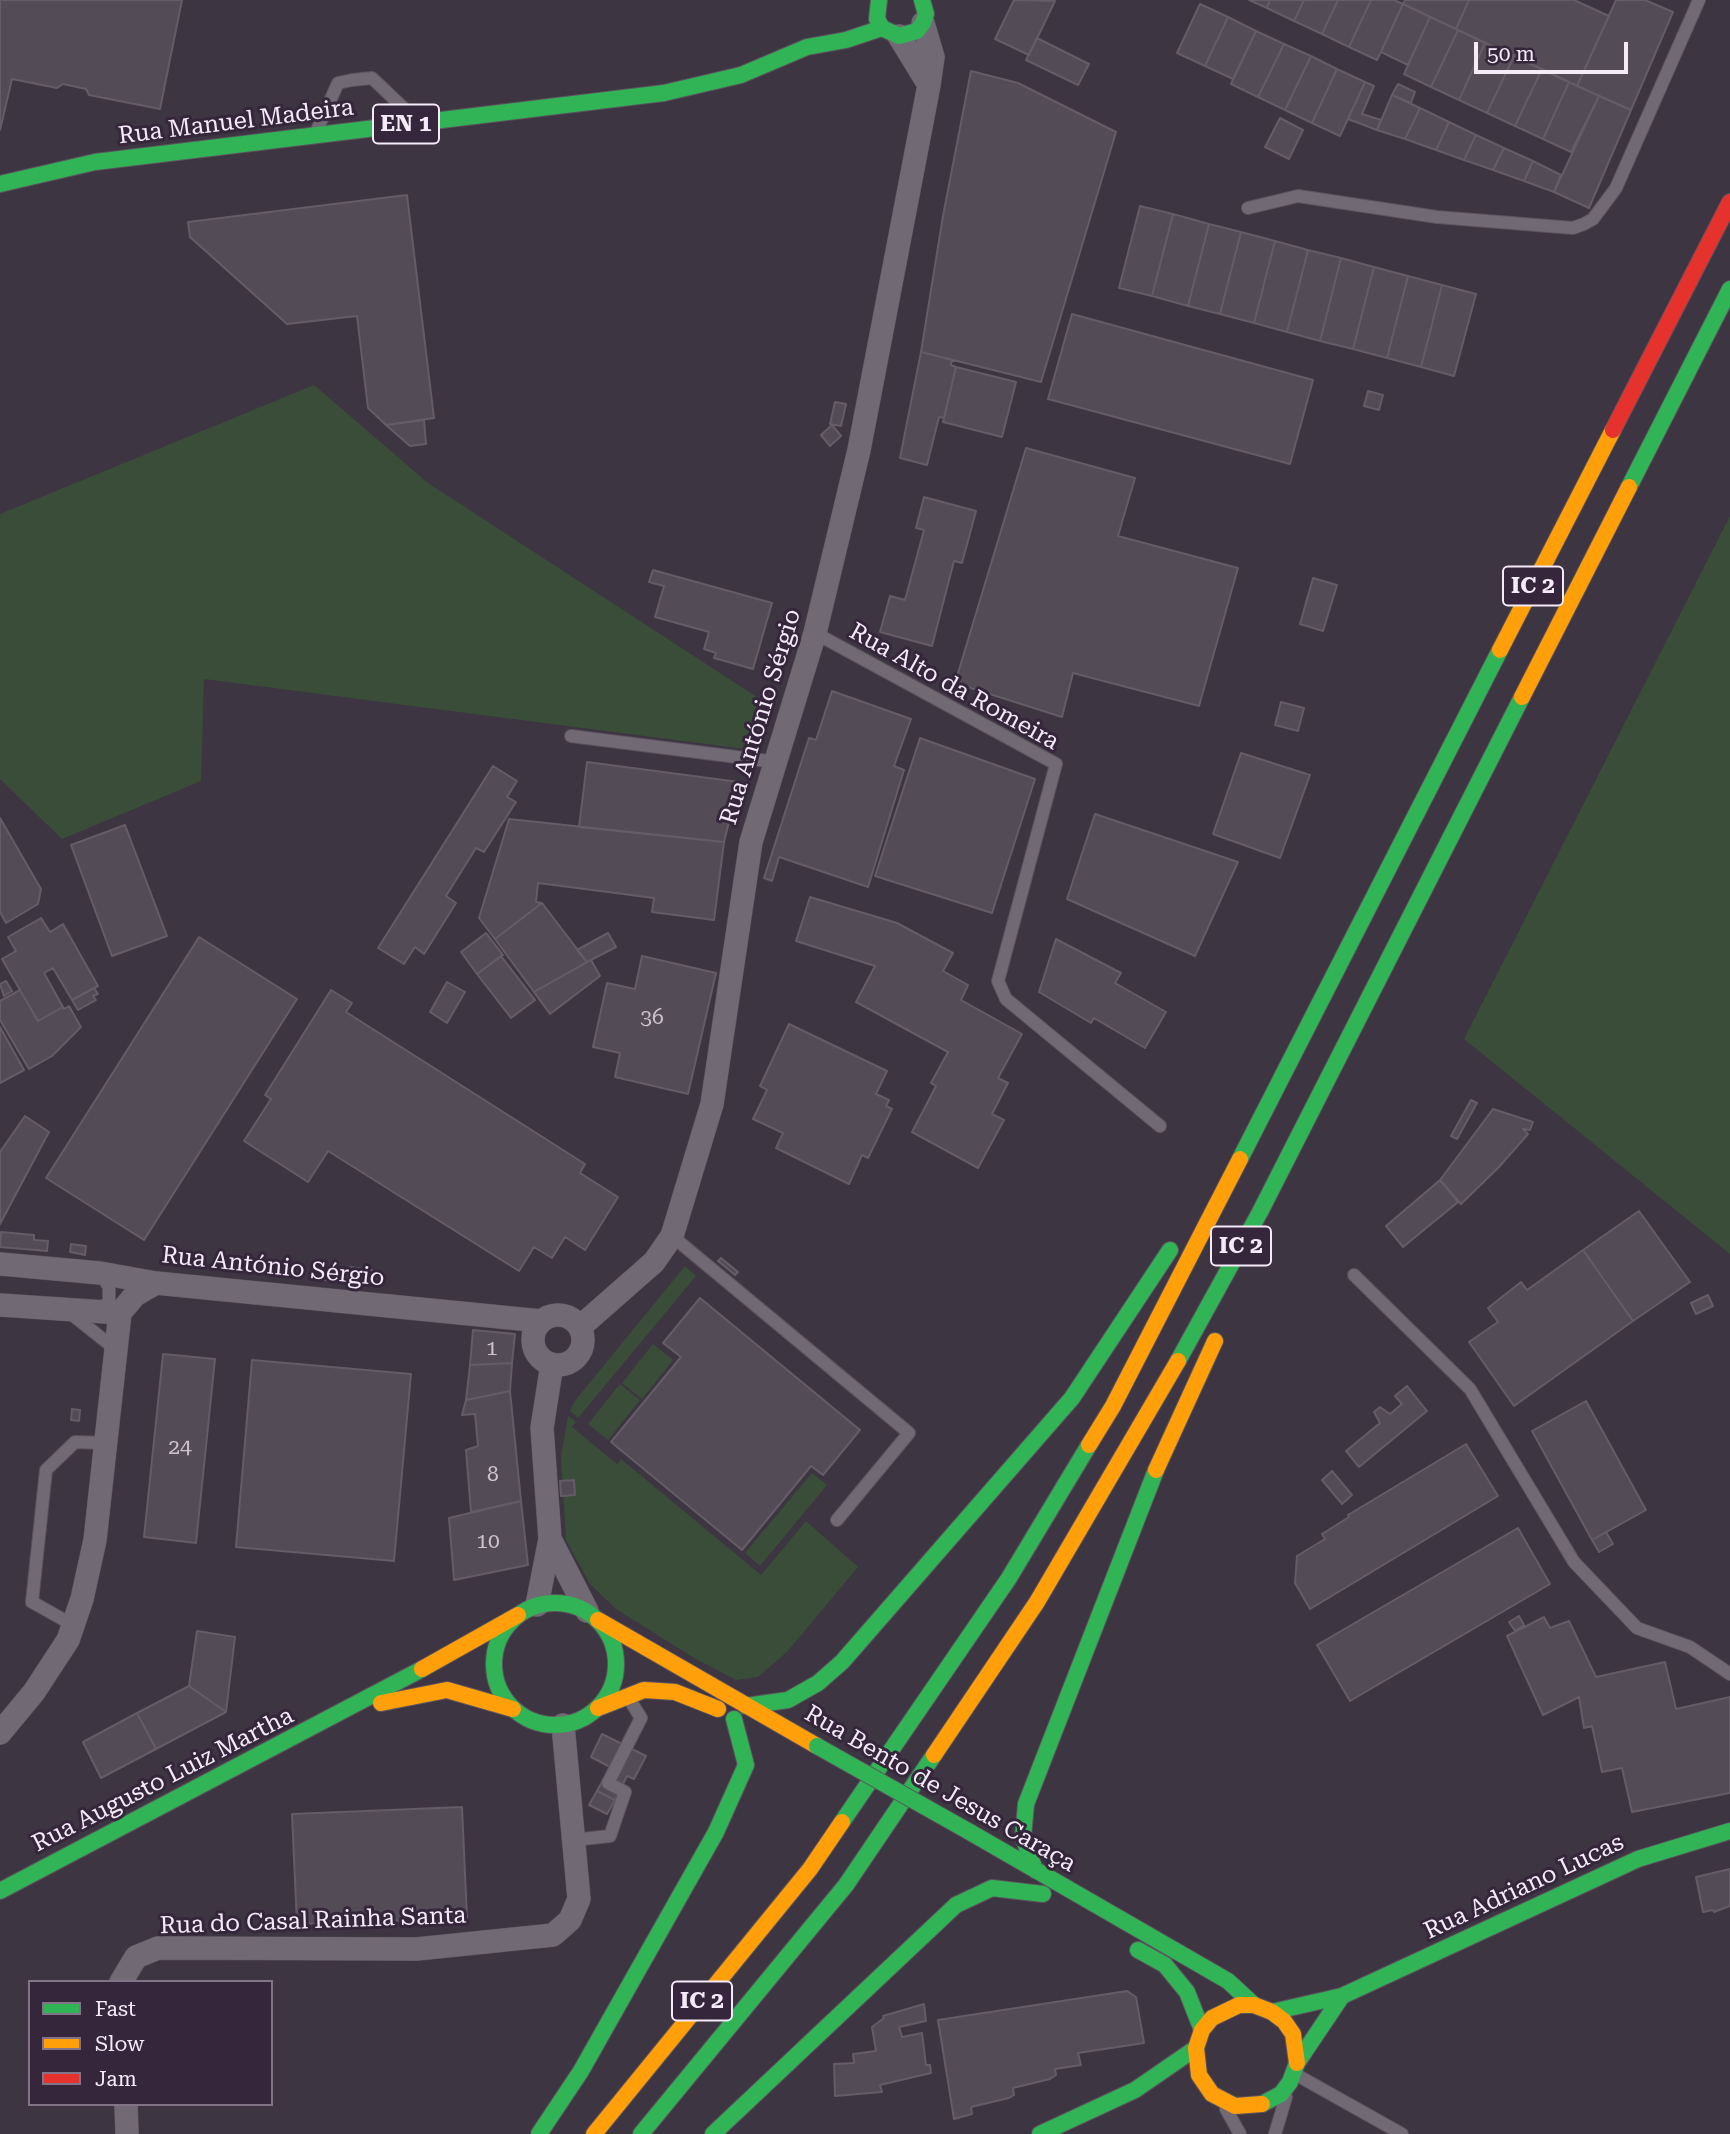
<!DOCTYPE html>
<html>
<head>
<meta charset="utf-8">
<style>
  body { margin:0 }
  #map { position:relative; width:1730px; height:2134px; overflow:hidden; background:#3e3542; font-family:"Roboto Serif",serif }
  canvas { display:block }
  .legend { position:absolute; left:28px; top:1980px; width:245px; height:126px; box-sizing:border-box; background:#36263c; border:2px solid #827487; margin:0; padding:9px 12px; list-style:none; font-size:21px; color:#f4eaf8 }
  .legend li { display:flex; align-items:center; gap:14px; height:35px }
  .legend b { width:35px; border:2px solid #827487 }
  .scale { position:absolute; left:1474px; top:42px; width:154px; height:32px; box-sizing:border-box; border:4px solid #f4eaf8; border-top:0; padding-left:9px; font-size:21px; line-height:24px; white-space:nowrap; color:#f4eaf8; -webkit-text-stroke:5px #36263c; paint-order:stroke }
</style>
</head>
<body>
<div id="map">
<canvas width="1730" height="2134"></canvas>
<ul class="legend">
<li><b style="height:9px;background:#30b455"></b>Fast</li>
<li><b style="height:9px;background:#ff9f0a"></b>Slow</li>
<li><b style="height:9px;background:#e5322d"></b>Jam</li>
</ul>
<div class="scale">50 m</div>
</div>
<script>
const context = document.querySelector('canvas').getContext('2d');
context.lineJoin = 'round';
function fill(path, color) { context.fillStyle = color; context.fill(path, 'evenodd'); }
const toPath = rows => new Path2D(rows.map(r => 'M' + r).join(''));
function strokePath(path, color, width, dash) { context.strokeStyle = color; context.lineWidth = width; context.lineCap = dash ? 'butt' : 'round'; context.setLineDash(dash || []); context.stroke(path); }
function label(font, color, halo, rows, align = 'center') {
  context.font = font + ' "Roboto Serif",serif'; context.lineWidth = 6; context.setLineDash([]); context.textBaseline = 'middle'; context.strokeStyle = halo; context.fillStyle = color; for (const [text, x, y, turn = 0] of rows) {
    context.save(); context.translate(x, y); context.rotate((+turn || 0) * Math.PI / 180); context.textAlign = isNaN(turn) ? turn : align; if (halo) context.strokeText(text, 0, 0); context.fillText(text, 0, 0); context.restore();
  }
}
fill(toPath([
  [314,385,428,483,763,701,745,749,204,679,201,781,62,839,0,779,0,514],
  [1730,516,1730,1254,1464,1039],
  [685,1266,696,1276,578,1418,570,1411,574,1402],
  [653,1344,673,1360,642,1399,622,1383],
  [620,1384,640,1400,608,1440,588,1424],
  [568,1416,576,1422,572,1427,617,1464,621,1459,761,1575,806,1521,858,1567,787,1652,758,1677,736,1680,694,1658,616,1609,590,1584,566,1540,561,1456],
  [812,1473,827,1485,760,1566,745,1553]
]), '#394d38');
const building = toPath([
  [0,0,182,0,160,109,89,95,86,89,63,84,57,88,12,79,0,130,0,0],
  [1014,0,1055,1,1029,55,995,39,1014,0],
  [1249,0,1270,0,1267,8,1249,0],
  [1270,0,1304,0,1294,21,1267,8,1270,0],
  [1304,0,1338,0,1322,34,1294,21,1304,0],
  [1338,0,1371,0,1349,47,1322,34,1338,0],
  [1371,0,1394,0,1403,4,1377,60,1349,47,1371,0],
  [1405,0,1469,0,1456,29,1403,4,1405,0],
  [1469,0,1574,0,1609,16,1577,86,1456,29,1469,0],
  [1616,0,1645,0,1673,12,1631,110,1577,86,1616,0],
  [1200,4,1228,17,1205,66,1177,53,1200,4],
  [1403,4,1430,17,1408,65,1381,52,1403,4],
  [1228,17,1256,31,1233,79,1205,66,1228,17],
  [1430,17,1458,30,1431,87,1404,74,1430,17],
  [1458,30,1485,43,1459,100,1431,87,1458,30],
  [1256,31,1284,44,1258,97,1231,84,1256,31],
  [1037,38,1089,64,1078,85,1026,60,1037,38],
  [1485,43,1514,56,1487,113,1459,100,1485,43],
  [1284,44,1311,56,1285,110,1258,97,1284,44],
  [1311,56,1337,69,1312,123,1285,110,1311,56],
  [1514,56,1542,69,1515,126,1487,113,1514,56],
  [1337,69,1365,82,1340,136,1312,123,1337,69],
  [1542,69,1569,82,1543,139,1515,126,1542,69],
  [971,71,1018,83,1116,132,1041,382,921,352,943,216,971,71],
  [1365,82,1374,86,1362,114,1381,120,1377,130,1348,119,1365,82],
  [1569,82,1599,96,1571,152,1543,139,1569,82],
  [1398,84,1415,92,1411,103,1392,95,1398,84],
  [1392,95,1420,108,1405,139,1377,130,1392,95],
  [1599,96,1631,110,1589,208,1554,192,1599,96],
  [1420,108,1449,122,1436,150,1405,139,1420,108],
  [1280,118,1303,130,1289,159,1265,147,1280,118],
  [1449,122,1476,135,1464,160,1436,150,1449,122],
  [1476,135,1504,148,1493,170,1464,160,1476,135],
  [1504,148,1533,161,1524,181,1493,170,1504,148],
  [1533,161,1561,175,1554,192,1524,181,1533,161],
  [407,195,434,418,386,425,368,408,357,316,287,324,190,237,188,222,407,195],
  [1140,206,1173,214,1152,296,1119,288,1140,206],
  [1173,214,1209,224,1188,306,1152,296,1173,214],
  [1209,224,1241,232,1220,314,1188,306,1209,224],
  [1241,232,1275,241,1254,323,1220,314,1241,232],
  [1275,241,1308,250,1287,332,1254,323,1275,241],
  [1308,250,1341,258,1320,341,1287,332,1308,250],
  [1341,258,1374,267,1353,349,1320,341,1341,258],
  [1374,267,1408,276,1387,358,1353,349,1374,267],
  [1408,276,1442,285,1421,367,1387,358,1408,276],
  [1442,285,1476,294,1454,376,1421,367,1442,285],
  [1072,314,1313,380,1290,464,1048,399,1072,314],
  [921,352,952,360,951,365,956,367,944,418,939,417,927,465,900,458,921,352],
  [956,367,1016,382,1002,437,943,422,956,367],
  [1368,391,1383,395,1379,410,1364,406,1368,391],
  [835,402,846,404,841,426,830,424,835,402],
  [424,420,426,444,410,446,386,425,424,420],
  [832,425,841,436,830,446,821,435,832,425],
  [1026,448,1135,478,1118,536,1238,568,1199,706,1073,673,1062,717,955,683,1026,448],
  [924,497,976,511,962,563,954,561,932,646,880,632,890,596,905,600,924,530,916,528,924,497],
  [653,570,772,603,753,669,714,658,716,653,704,649,709,632,655,617,664,586,649,582,653,570],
  [1313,578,1337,585,1323,631,1300,624,1313,578],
  [832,691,911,719,894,766,904,770,868,887,779,857,772,881,764,878,809,738,816,740,832,691],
  [1281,702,1304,708,1298,731,1275,725,1281,702],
  [920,738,1035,779,992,913,875,876,920,738],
  [1241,753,1310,775,1280,858,1213,834,1241,753],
  [587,762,739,782,724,842,579,827,587,762],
  [493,766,517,781,507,797,516,802,484,852,476,848,446,896,456,903,424,954,415,947,404,964,378,948,493,766],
  [1095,814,1238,862,1195,956,1067,899,1095,814],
  [0,818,41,889,38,904,6,923,0,912,0,818],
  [509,819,724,842,714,920,652,912,654,898,538,883,536,902,542,903,495,939,479,918,509,819],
  [125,825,167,936,112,956,71,845,125,825],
  [810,897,897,923,953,953,943,971,968,985,961,1000,1022,1034,998,1078,1008,1083,992,1114,1004,1120,978,1168,912,1132,936,1086,931,1083,948,1052,856,1002,875,966,796,941,810,897],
  [542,903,587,962,534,992,495,939,542,903],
  [41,918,50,932,63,924,98,986,72,1000,53,968,44,973,63,1007,38,1021,2,959,16,951,8,937,41,918],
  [486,933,503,955,477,974,461,952,486,933],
  [608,933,616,947,587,962,577,950,608,933],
  [199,937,297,999,144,1240,46,1178,199,937],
  [1056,939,1121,973,1115,983,1166,1012,1145,1048,1094,1018,1091,1023,1039,992,1056,939],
  [501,956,535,1000,511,1018,477,974,501,956],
  [642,956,716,973,688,1094,615,1077,620,1053,593,1047,607,983,635,989,642,956],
  [591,960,600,976,550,1014,534,992,591,960],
  [6,981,12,991,4,996,0,984,6,981],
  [447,982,465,992,447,1023,430,1012,447,982],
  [94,988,98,994,93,996,96,1000,78,1010,72,1000,94,988],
  [20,990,38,1021,63,1007,64,1009,69,1006,81,1027,52,1056,29,1069,0,1020,0,1001,20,990],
  [331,990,352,1003,346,1012,585,1164,580,1173,618,1197,585,1250,565,1237,552,1258,534,1247,519,1271,328,1151,308,1182,244,1141,271,1099,265,1095,331,990],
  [789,1024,887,1071,876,1094,889,1100,886,1106,892,1109,868,1158,862,1155,849,1184,776,1148,783,1133,753,1119,767,1090,760,1086,789,1024],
  [0,1027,24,1070,0,1083,0,1027],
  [1471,1100,1477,1103,1457,1139,1451,1136,1471,1100],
  [1493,1109,1533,1122,1530,1130,1523,1129,1528,1134,1499,1167,1461,1204,1440,1180,1493,1109],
  [25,1116,49,1132,0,1224,0,1152,25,1116],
  [1440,1180,1458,1202,1403,1247,1386,1226,1440,1180],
  [1639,1211,1690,1282,1633,1321,1583,1250,1639,1211],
  [1,1232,34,1235,34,1240,48,1241,47,1251,0,1247,1,1232],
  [71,1244,86,1246,85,1255,70,1252,71,1244],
  [1583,1250,1633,1321,1514,1406,1469,1342,1498,1322,1488,1308,1521,1282,1527,1290,1583,1250],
  [721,1258,738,1272,735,1275,718,1261,721,1258],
  [349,1267,372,1270,370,1285,347,1283,349,1267],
  [326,1268,349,1271,347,1283,325,1280,326,1268],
  [1708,1295,1713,1306,1696,1314,1691,1303,1708,1295],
  [700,1298,860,1430,823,1475,811,1466,742,1550,611,1442,681,1357,663,1343,700,1298],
  [473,1330,515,1334,512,1363,470,1365,473,1330],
  [163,1354,215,1359,196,1543,144,1537,163,1354],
  [252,1360,411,1374,394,1561,236,1547,252,1360],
  [512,1363,510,1391,466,1400,470,1365,512,1363],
  [1407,1386,1427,1411,1359,1467,1346,1451,1380,1423,1374,1412,1380,1407,1390,1414,1402,1404,1395,1396,1407,1386],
  [510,1391,521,1501,471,1512,466,1450,478,1446,475,1414,462,1415,466,1400,510,1391],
  [1586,1401,1646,1510,1592,1540,1532,1431,1586,1401],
  [72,1409,80,1410,79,1421,71,1420,72,1409],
  [1466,1444,1498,1496,1310,1609,1295,1583,1297,1556,1325,1539,1322,1534,1349,1517,1348,1515,1466,1444],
  [1332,1471,1352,1495,1342,1504,1322,1480,1332,1471],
  [574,1480,575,1495,561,1496,560,1481,574,1480],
  [521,1501,528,1565,454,1580,449,1518,521,1501],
  [1518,1528,1550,1584,1350,1701,1317,1645,1518,1528],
  [1606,1532,1613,1544,1599,1552,1592,1540,1606,1532],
  [1519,1616,1524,1625,1515,1631,1509,1622,1519,1616],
  [1544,1617,1550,1628,1569,1621,1596,1677,1665,1662,1676,1709,1730,1697,1730,1793,1632,1812,1622,1768,1602,1772,1592,1726,1584,1728,1579,1697,1543,1715,1507,1636,1544,1617],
  [197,1631,235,1637,226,1712,189,1686,197,1631],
  [189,1686,226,1712,156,1749,137,1713,189,1686],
  [137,1713,156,1749,101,1778,83,1742,137,1713],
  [602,1734,646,1756,634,1779,627,1776,615,1800,597,1791,610,1767,591,1757,602,1734],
  [597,1791,615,1800,607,1814,589,1805,597,1791],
  [462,1807,467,1918,297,1924,292,1814,462,1807],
  [1730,1869,1730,1906,1714,1912,1713,1910,1703,1912,1696,1877,1730,1869],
  [1127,1991,1136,1997,1144,2043,1078,2053,1081,2065,1055,2069,1056,2075,1050,2079,1013,2088,1014,2095,1009,2098,971,2107,972,2114,954,2119,938,2020,1127,1991],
  [924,2004,926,2021,899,2027,902,2037,922,2033,926,2065,930,2065,931,2073,880,2085,882,2092,835,2096,834,2064,854,2063,853,2054,876,2051,872,2027,884,2018,883,2016,924,2004]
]);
fill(building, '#534c56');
strokePath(building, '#645c67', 2);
const lane = toPath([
  [317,130,338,83,352,80,372,78,413,117],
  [1248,208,1298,196,1437,217,1573,228,1584,224,1593,219,1616,188,1699,0],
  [815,633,1056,764,998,981,1006,999,1160,1126],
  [571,736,776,762],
  [672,1236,909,1433,837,1520],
  [1354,1275,1470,1389,1574,1562,1637,1628,1690,1647,1730,1674],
  [100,1311,109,1301,109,1287,100,1273],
  [70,1313,114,1348],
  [73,1625,32,1602,46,1470,75,1442,105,1443],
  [573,1840,610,1836,625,1792,608,1783,641,1718,628,1697],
  [1295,2074,1402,2134],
  [1226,2109,1240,2134],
  [1275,2134,1286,2097]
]);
const street = toPath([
  [899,36,929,85],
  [0,1264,100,1273,156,1283,541,1321],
  [0,1305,120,1313],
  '533 1340a25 25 0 1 1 50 0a25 25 0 1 1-50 0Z',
  [580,1327,654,1262,672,1236,712,1104,751,842,815,633,859,450,929,85,933,57,923,23],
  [550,1539,587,1611],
  [537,1605,550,1539,542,1428,552,1364],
  [0,1733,34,1692,68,1640,82,1599,95,1540,120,1313,135,1295,156,1283],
  [121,1982,136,1957,158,1948,417,1949,553,1935,570,1920,579,1899,563,1725],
  [126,2104,127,2134]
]);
const fast = toPath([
  [879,0,877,19,882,28,899,36,917,31,923,23,926,14,922,0],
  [0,184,95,162,664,93,741,75,807,47,846,40,882,28],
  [1629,487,1730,289],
  [1240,1159,1500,650],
  [1178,1361,1260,1212,1522,697],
  '494 1664a61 61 0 1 1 122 0a61 61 0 1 1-122 0Z',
  [746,1706,788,1700,818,1683,842,1662,1072,1398,1170,1250],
  [842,1822,1009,1578,1089,1445],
  [968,1831,1228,1981,1254,2005],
  [1035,1870,1023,1837,1026,1804,1156,1470],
  [0,1891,422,1669],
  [1138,1950,1165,1965,1187,1992,1202,2030],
  [1272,2012,1342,1996,1638,1859,1730,1831],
  [1262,2104,1281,2094,1290,2082,1297,2063,1342,1996],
  [539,2134,581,2071,716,1832,746,1765,734,1719],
  [641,2134,846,1885,934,1755],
  [713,2134,956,1905,992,1888,1043,1894],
  [1040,2134,1135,2090,1196,2048]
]);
const slow = toPath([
  [1500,650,1613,430],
  [1522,697,1629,487],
  [1089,1445,1113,1406,1240,1159],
  [1156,1470,1215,1341],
  [598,1620,817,1746],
  [422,1669,518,1615],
  [381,1703,447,1690,513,1709],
  [598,1708,644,1690,675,1692,718,1709],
  [934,1755,1037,1602,1178,1361],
  [1262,2104,1235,2106,1212,2094,1199,2075,1196,2048,1202,2030,1212,2018,1239,2005,1254,2005,1272,2012,1284,2021,1293,2034,1297,2063],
  [594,2134,810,1869,842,1822]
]);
const jam = toPath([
  [1613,430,1730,202]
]);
strokePath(lane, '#5b535e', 14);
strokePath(street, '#5b535e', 24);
strokePath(fast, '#5b535e', 18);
strokePath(slow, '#5b535e', 18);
strokePath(jam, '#5b535e', 18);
strokePath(lane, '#716a74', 12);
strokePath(street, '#716a74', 23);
strokePath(fast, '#30b455', 16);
strokePath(slow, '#ff9f0a', 16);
strokePath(jam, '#e5322d', 16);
const fastBridge = toPath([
  [817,1746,968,1831]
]);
strokePath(fastBridge, '#5b535e', 18, []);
strokePath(fastBridge, '#30b455', 16);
label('21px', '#ccc2d0', null, [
  ["36",652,1018],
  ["1",492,1349],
  ["24",180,1448],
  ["8",493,1475],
  ["10",488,1542]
]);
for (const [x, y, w] of [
  [406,124,66],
  [1533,586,60],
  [1241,1246,60],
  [702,2001,60]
]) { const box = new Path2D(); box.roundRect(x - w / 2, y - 19.5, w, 39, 5); context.fillStyle = '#36263c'; context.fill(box); strokePath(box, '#f4eaf8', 2); }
label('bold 23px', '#f4eaf8', null, [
  ["EN 1",406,124],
  ["IC 2",1533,586],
  ["IC 2",1241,1246],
  ["IC 2",702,2001]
]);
label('24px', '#f4eaf8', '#36263c', [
  ["Rua Manuel Madeira",236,122,-7],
  ["Rua Alto da Romeira",954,687,29],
  ["Rua António Sérgio",761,717,-73],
  ["Rua António Sérgio",273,1267,6],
  ["Rua Augusto Luiz Martha",163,1780,-27],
  ["Rua Bento de Jesus Caraça",940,1789,30],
  ["Rua Adriano Lucas",1524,1887,-25],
  ["Rua do Casal Rainha Santa",313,1921,-2]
]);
</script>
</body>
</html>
